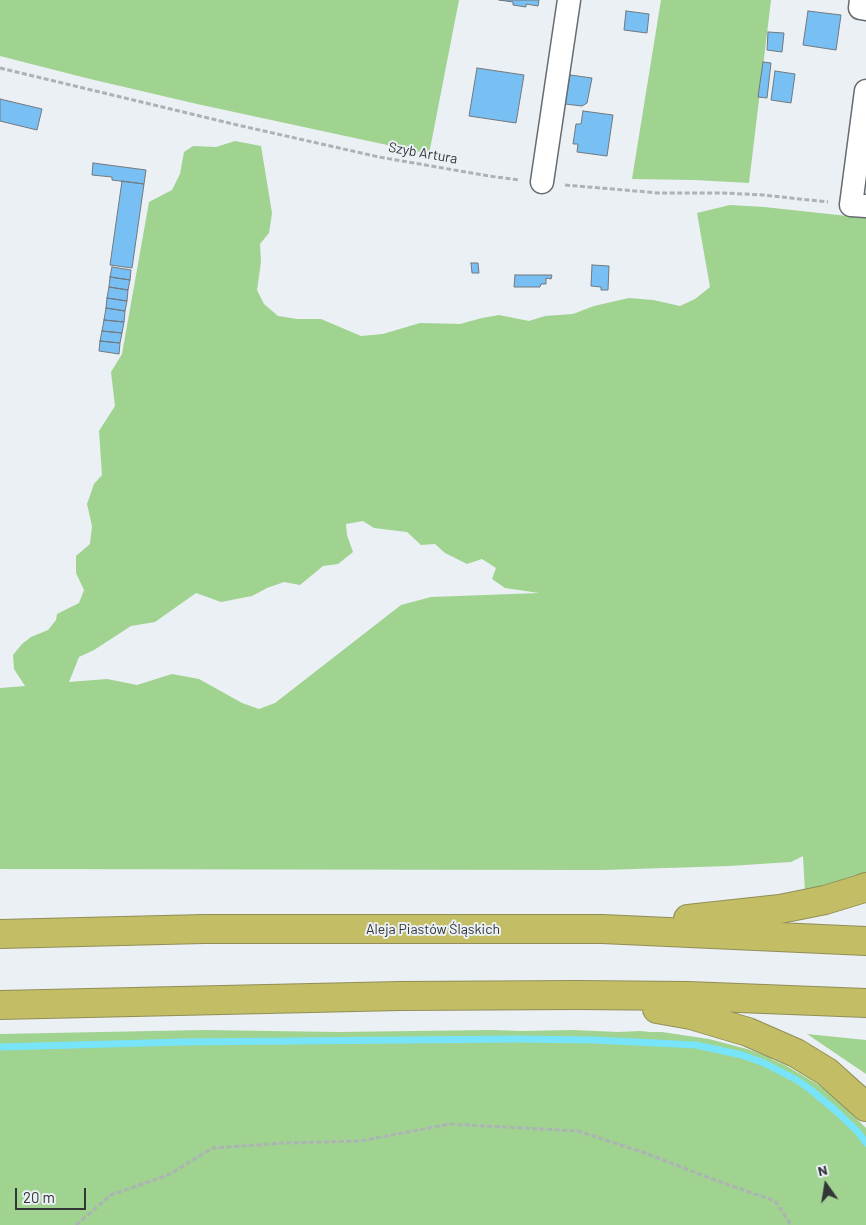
<!DOCTYPE html>
<html>
<head>
<meta charset="utf-8">
<style>
  body { margin:0 }
  #map { position:relative; width:866px; height:1225px; overflow:hidden; background:#eaf0f4; font-family:Barlow,sans-serif }
  canvas { display:block }
  .north { position:absolute; left:801px; top:1160px; width:50px; height:50px; -webkit-text-stroke:4px #eaf0f4; paint-order:stroke; rotate:347deg; font-size:14px; font-weight:700; line-height:20px; text-align:center; color:#333537 }
  .north::after { content:''; display:block; margin:auto; width:18px; height:22px; background:#333537; clip-path:polygon(50% 0,100% 100%,50% 72%,0 100%) }
  .scale { position:absolute; left:15px; top:1188px; width:71px; height:22px; box-sizing:border-box; border:2px solid #333537; border-top:0; padding-left:6px; font-size:15px; line-height:18px; white-space:nowrap; color:#333537; -webkit-text-stroke:4px #eaf0f4; paint-order:stroke }
</style>
</head>
<body>
<div id="map">
<canvas width="866" height="1225"></canvas>
<div class="north">N</div>
<div class="scale">20 m</div>
</div>
<script>
const context = document.querySelector('canvas').getContext('2d');
context.lineJoin = 'round';
function fill(path, color) { context.fillStyle = color; context.fill(path, 'evenodd'); }
const toPath = rows => new Path2D(rows.map(r => 'M' + r).join(''));
function strokePath(path, color, width, dash) { context.strokeStyle = color; context.lineWidth = width; context.lineCap = dash ? 'butt' : 'round'; context.setLineDash(dash || []); context.stroke(path); }
function label(font, color, halo, rows, align = 'center') {
  context.font = font + ' Barlow,sans-serif'; context.lineWidth = 4; context.setLineDash([]); context.textBaseline = 'middle'; context.strokeStyle = halo; context.fillStyle = color; for (const [text, x, y, turn = 0] of rows) {
    context.save(); context.translate(x, y); context.rotate((+turn || 0) * Math.PI / 180); context.textAlign = isNaN(turn) ? turn : align; if (halo) context.strokeText(text, 0, 0); context.fillText(text, 0, 0); context.restore();
  }
}
fill(toPath([
  [0,0,459,0,429,154,197,104,86,78,0,56],
  [661,0,771,0,749,183,694,180,632,179],
  [235,141,261,146,272,213,269,233,260,244,261,262,257,290,264,304,278,316,297,319,321,319,361,336,383,334,420,323,460,324,482,318,499,315,529,321,545,316,573,314,594,306,629,298,653,300,680,306,695,299,710,287,697,213,730,205,764,207,866,218,866,873,851,880,805,892,803,856,791,862,729,866,602,870,0,869,0,688,25,686,14,669,13,655,22,644,31,637,48,630,56,620,57,614,79,603,84,590,76,573,76,556,90,544,92,526,87,504,94,484,102,475,99,431,115,406,111,372,122,354,149,202,172,190,180,174,184,152,193,146,216,147],
  [363,521,374,528,407,532,421,545,435,544,445,553,467,564,482,559,496,568,492,579,505,588,539,593,431,597,401,605,275,703,259,709,242,703,199,679,172,674,137,685,107,679,69,682,79,657,94,650,131,626,155,622,196,593,221,602,252,596,267,588,284,582,300,585,323,566,338,564,353,552,347,535,346,524],
  [204,1030,338,1032,491,1030,523,1031,572,1030,618,1032,640,1031,650,1032,662,1032,709,1039,747,1049,769,1057,773,1060,785,1065,817,1084,832,1095,866,1128,866,1225,0,1225,0,1034],
  [807,1034,866,1040,866,1074]
]), '#a0d290');
strokePath(toPath([
  [0,1047,184,1042,517,1039,594,1040,696,1045,742,1055,764,1063,797,1080,811,1090,836,1111,858,1132,866,1143]
]), '#78e4f9', 7);
const building = toPath([
  [499,0,539,0,538,6,526,4,526,7,513,5,513,2,499,0],
  [626,11,649,14,647,33,624,30,626,11],
  [808,11,841,15,836,50,803,45,808,11],
  [768,32,784,33,782,52,767,50,768,32],
  [763,62,771,63,767,98,758,97,763,62],
  [477,68,524,75,516,123,469,116,477,68],
  [775,71,795,74,791,103,771,100,775,71],
  [570,75,592,78,587,103,582,106,565,104,570,75],
  [0,99,42,109,37,130,0,121,0,99],
  [583,111,613,115,607,156,577,152,578,144,573,144,576,124,581,124,583,111],
  [93,163,146,170,144,184,112,180,112,177,92,175,93,163],
  [122,181,144,184,132,268,110,265,122,181],
  [471,263,478,263,479,273,472,273,471,263],
  [592,265,609,266,608,290,601,290,601,287,591,286,592,265],
  [112,267,131,270,130,280,110,277,112,267],
  [515,275,552,275,551,279,546,278,546,284,541,284,540,287,514,287,515,275],
  [110,277,130,280,128,290,109,287,110,277],
  [109,287,128,290,127,301,107,298,109,287],
  [107,298,127,301,125,311,106,308,107,298],
  [106,308,125,311,124,322,104,320,106,308],
  [104,320,124,322,122,333,102,331,104,320],
  [102,331,122,333,120,343,100,341,102,331],
  [100,341,120,343,119,354,99,351,100,341]
]);
fill(building, '#78bff3');
strokePath(building, '#73787d', 1);
const minor = toPath([
  [861,0,860,8,866,9],
  [866,91,851,205,866,206],
  [542,182,569,0]
]);
const highway = toPath([
  [688,919,780,909,825,900,861,889,866,887],
  [0,934,204,929,602,929,866,941],
  [0,1005,400,996,576,995,688,996,866,1003],
  [657,1009,691,1015,748,1032,796,1053,827,1072,866,1107]
]);
strokePath(minor, '#676c70', 25);
strokePath(highway, '#918e56', 30);
strokePath(toPath([
  [0,68,233,124,379,157,489,176,519,180],
  [565,185,659,193,724,193,763,195,828,202],
  [76,1225,111,1195,168,1175,213,1148,285,1143,360,1141,450,1124,578,1131,645,1153,712,1179,775,1201,791,1225]
]), '#adb2b5', 3, [5, 2.5]);
strokePath(minor, '#fff', 22);
strokePath(highway, '#c3be66', 28);
label('14px', '#333537', '#eaf0f4', [
  ["Szyb Artura",423,153,10],
  ["Aleja Piastów Śląskich",433,929]
]);
</script>
</body>
</html>
